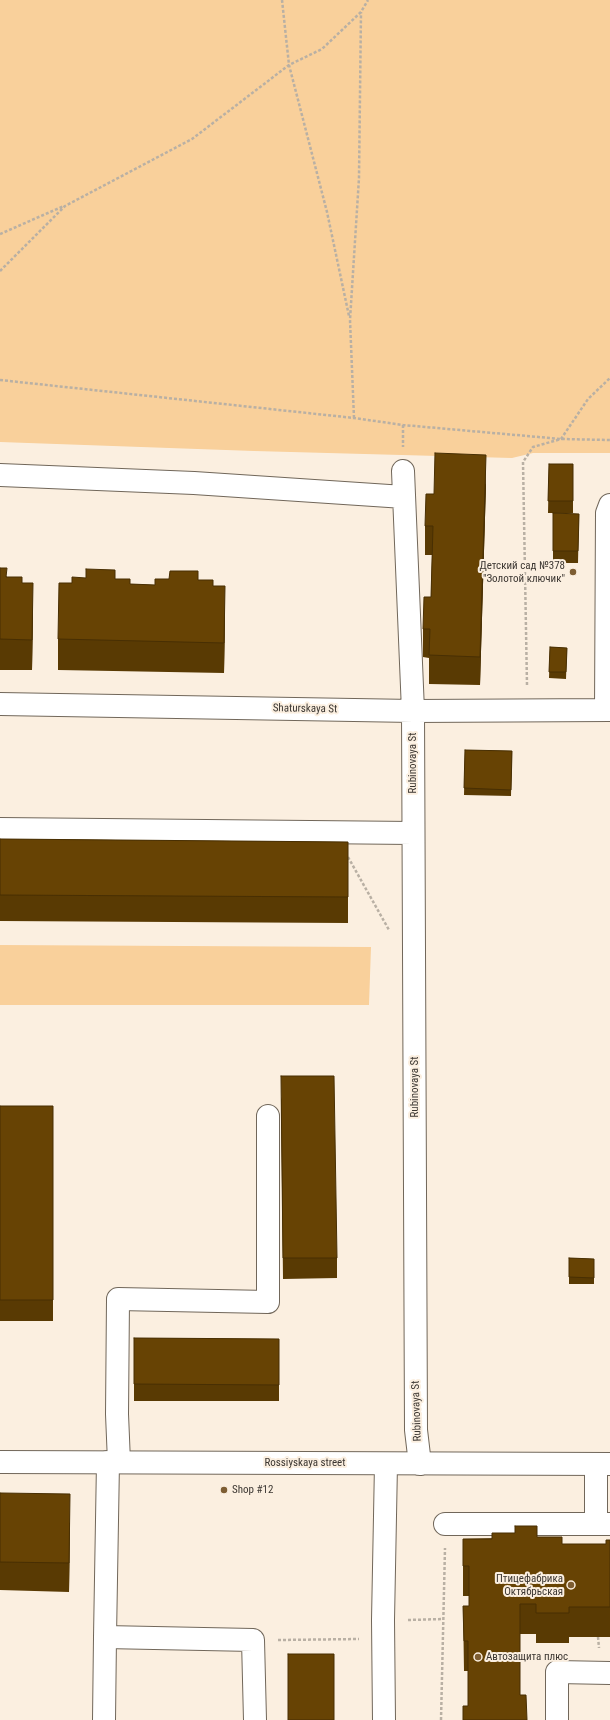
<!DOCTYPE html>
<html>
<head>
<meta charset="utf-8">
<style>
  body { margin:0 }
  canvas { display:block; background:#fbefe0 }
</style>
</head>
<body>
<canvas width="610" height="1720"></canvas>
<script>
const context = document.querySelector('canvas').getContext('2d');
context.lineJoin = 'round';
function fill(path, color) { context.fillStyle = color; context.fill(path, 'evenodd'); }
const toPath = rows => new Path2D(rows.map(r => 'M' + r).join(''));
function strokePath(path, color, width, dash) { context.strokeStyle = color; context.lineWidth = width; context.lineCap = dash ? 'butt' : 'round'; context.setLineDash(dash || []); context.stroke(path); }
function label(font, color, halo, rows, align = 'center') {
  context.font = font + ' "Roboto Condensed",sans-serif'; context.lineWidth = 4; context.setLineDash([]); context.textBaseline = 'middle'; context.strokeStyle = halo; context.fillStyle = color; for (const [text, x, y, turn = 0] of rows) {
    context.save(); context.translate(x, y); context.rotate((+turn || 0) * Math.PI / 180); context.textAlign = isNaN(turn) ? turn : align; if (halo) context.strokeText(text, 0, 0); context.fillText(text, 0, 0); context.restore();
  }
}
fill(toPath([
  [0,0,610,0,610,453,533,453,512,458,254,451,0,442],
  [0,945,371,947,369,1005,0,1005]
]), '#f9d09b');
const minor = toPath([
  [403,471,413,711,416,1430,420,1464],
  [0,475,194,483,404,497],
  [0,704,413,711,610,710],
  [606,710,607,513,610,505],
  [0,829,413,833],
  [108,1462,105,1637,253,1640,255,1720],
  [119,1462,117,1414,118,1299,268,1302,268,1116],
  [445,1524,610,1524],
  [596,1524,596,1464],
  [104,1720,105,1637],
  [384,1720,383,1620,386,1464],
  [557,1720,557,1672,610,1673]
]);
const major = toPath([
  [0,1462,610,1464]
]);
strokePath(minor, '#71675a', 24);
strokePath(major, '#71675a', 24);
strokePath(toPath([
  [282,0,289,65,327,212,349,316],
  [0,234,64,206],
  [0,271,65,206,192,139,289,65,322,49,361,12,368,0],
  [0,380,354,418,403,425,561,439,610,440],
  [354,418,350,320,359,178,361,12],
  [403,425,403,447],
  [527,685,523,462,533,447,561,439,588,399,610,378],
  [348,857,389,930],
  [408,1620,443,1619],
  [598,1637,599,1648],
  [278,1640,359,1639],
  [441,1720,445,1548]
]), '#b9b0a4', 2.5, [3, 2]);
strokePath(minor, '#fff', 22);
strokePath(major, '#fff', 22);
fill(toPath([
  [549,464,573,464,573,513,548,513],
  [486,484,480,685,429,684,429,658,423,657,423,629,431,597,432,555,425,555,425,526,434,494],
  [553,513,579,514,578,563,553,563],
  [0,568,7,577,22,583,33,613,32,670,0,670],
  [86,578,115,579,130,584,155,585,198,580,213,586,225,616,224,673,58,670,58,639,72,583],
  [550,647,567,648,566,679,549,678],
  [465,750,512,751,511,796,464,795],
  [0,839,348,842,348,923,0,921],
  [281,1097,337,1258,337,1278,283,1279],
  [0,1106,53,1106,53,1321,0,1321],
  [569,1258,594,1259,594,1284,569,1284],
  [134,1338,279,1339,279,1401,134,1401],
  [0,1493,70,1523,69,1592,0,1590],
  [537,1537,562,1544,606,1544,610,1540,610,1637,569,1637,569,1643,536,1643,536,1634,520,1634,468,1706,468,1671,464,1671,463,1606,469,1606,469,1596,463,1596,463,1539]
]), '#593a03');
fill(toPath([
  [486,455,486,484,480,685,480,657],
  [33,583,33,613,32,670,32,640],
  [225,586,225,616,224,673,224,643],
  [70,1494,70,1523,69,1592,69,1563]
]), '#482f03');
const building = toPath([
  [435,453,486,455,480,657,429,655,430,629,423,629,424,597,431,597,433,526,425,526,426,494,434,494,435,453],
  [549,464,573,464,573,501,548,501,549,464],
  [553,513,579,514,578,551,553,551,553,513],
  [0,568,7,568,6,577,22,577,22,583,33,583,32,640,0,639,0,568],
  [86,569,115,570,115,579,130,579,130,584,155,585,155,579,169,579,170,571,198,571,198,580,213,580,213,586,225,586,224,643,58,639,59,583,72,583,72,577,86,578,86,569],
  [550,647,567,648,566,672,549,672,550,647],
  [465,750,512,751,511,790,464,788,465,750],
  [0,839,348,842,348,897,0,895,0,839],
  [281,1076,334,1076,337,1258,283,1258,281,1076],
  [0,1106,53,1106,53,1300,0,1300,0,1106],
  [569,1258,594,1259,594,1278,569,1277,569,1258],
  [134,1338,279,1339,279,1385,134,1384,134,1338],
  [0,1493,70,1494,69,1563,0,1562,0,1493],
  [515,1526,537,1526,537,1537,562,1537,562,1544,606,1544,606,1540,610,1540,610,1607,569,1607,569,1613,536,1613,536,1604,520,1604,520,1695,526,1695,527,1720,463,1720,463,1706,468,1706,468,1641,464,1641,463,1606,469,1606,469,1566,463,1566,463,1539,492,1539,492,1533,515,1533,515,1526],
  [288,1654,334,1654,334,1720,288,1720,288,1654]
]);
fill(building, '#674304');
strokePath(building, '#482f03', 1);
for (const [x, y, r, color] of [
  [573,572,4,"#7d5d32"],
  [224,1490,4,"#7d5d32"],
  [571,1585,4,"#7d5d32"],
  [478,1657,4,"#7d5d32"]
]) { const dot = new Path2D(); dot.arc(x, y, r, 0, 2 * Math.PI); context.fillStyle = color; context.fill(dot); strokePath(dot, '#fbefe0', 1.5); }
label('11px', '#3b3631', '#fbefe0', [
  ["Детский сад №378",565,566],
  ["\"Золотой ключик\"",565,579],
  ["Shop #12",232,1490,"left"],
  ["Птицефабрика",563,1579],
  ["Октябрьская",563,1592],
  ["Автозащита плюс",486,1657,"left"]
], 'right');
label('11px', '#3b3631', '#fbefe0', [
  ["Shaturskaya St",305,709,1],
  ["Rubinovaya St",413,763,-90],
  ["Rubinovaya St",415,1087,-90],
  ["Rubinovaya St",417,1411,-92],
  ["Rossiyskaya street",305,1463]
]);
</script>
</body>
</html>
